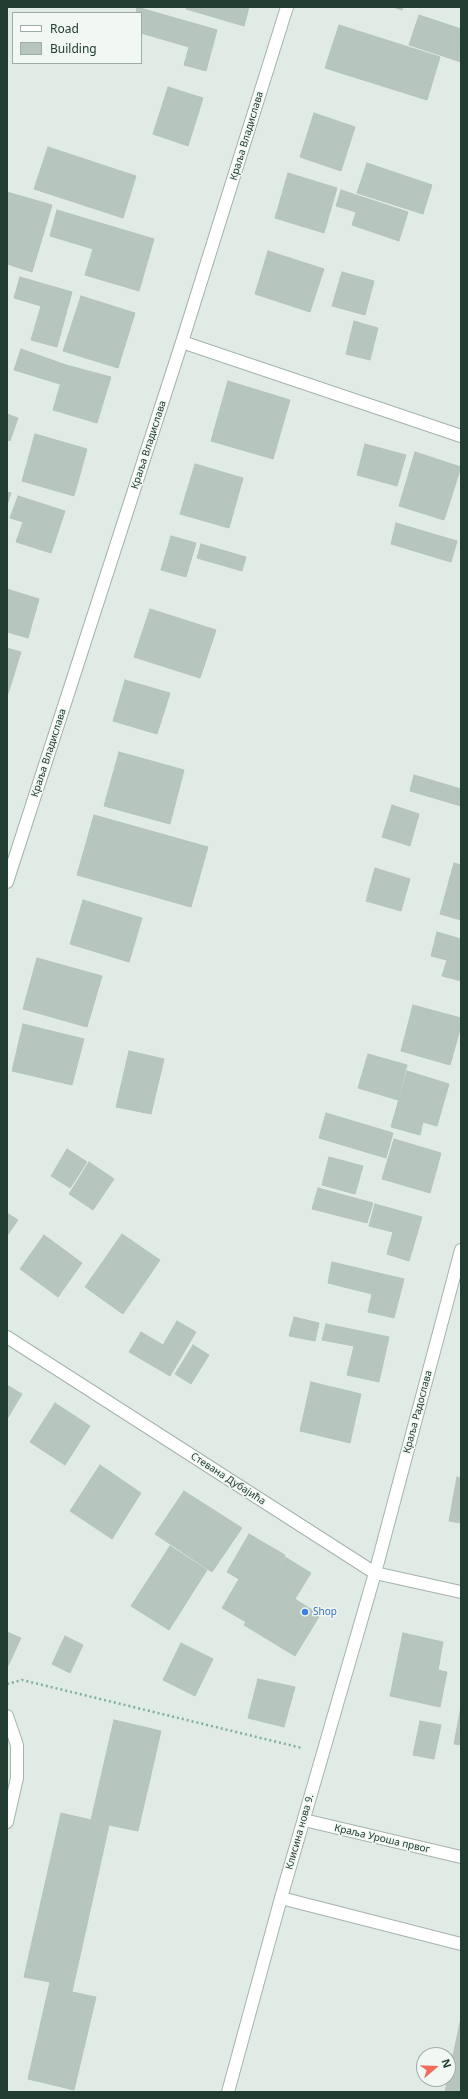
<!DOCTYPE html>
<html>
<head>
<meta charset="utf-8">
<style>
  body { margin:0 }
  #map { position:relative; width:468px; height:2099px; overflow:hidden; background:#e1ebe5; font-family:"Noto Sans",sans-serif }
  canvas { display:block }
  .frame { position:absolute; inset:0; border:8px solid #213c31; pointer-events:none }
  .legend { position:absolute; left:12px; top:12px; width:130px; height:52px; box-sizing:border-box; background:#f1f8f4; border:1px solid #9eada6; margin:0; padding:5px 7px; list-style:none; font-size:12px; color:#213c31 }
  .legend li { display:flex; align-items:center; gap:8px; height:20px }
  .legend b { width:20px; border:1px solid #9eada6 }
  .north { position:absolute; left:416px; top:2047px; width:40px; height:40px; box-sizing:border-box; background:#f1f8f4; border:1px solid #9eada6; border-radius:50%; rotate:71deg; font-size:11px; font-weight:700; line-height:16px; text-align:center; color:#213c31 }
  .north::after { content:''; display:block; margin:auto; width:14px; height:18px; background:#f06c5a; clip-path:polygon(50% 0,100% 100%,50% 72%,0 100%) }
</style>
</head>
<body>
<div id="map">
<canvas width="468" height="2099"></canvas>
<div class="frame"></div>
<ul class="legend">
<li><b style="height:5px;background:#fff"></b>Road</li>
<li><b style="height:11px;background:#b6c6be"></b>Building</li>
</ul>
<div class="north">N</div>
</div>
<script>
const context = document.querySelector('canvas').getContext('2d');
context.lineJoin = 'round';
function fill(path, color) { context.fillStyle = color; context.fill(path, 'evenodd'); }
const toPath = rows => new Path2D(rows.map(r => 'M' + r).join(''));
function strokePath(path, color, width, dash) { context.strokeStyle = color; context.lineWidth = width; context.lineCap = dash ? 'butt' : 'round'; context.setLineDash(dash || []); context.stroke(path); }
function label(font, color, halo, rows, align = 'center') {
  context.font = font + ' "Noto Sans",sans-serif'; context.lineWidth = 3; context.setLineDash([]); context.textBaseline = 'middle'; context.strokeStyle = halo; context.fillStyle = color; for (const [text, x, y, turn = 0] of rows) {
    context.save(); context.translate(x, y); context.rotate((+turn || 0) * Math.PI / 180); context.textAlign = isNaN(turn) ? turn : align; if (halo) context.strokeText(text, 0, 0); context.fillText(text, 0, 0); context.restore();
  }
}
const building = toPath([
  [137,7,217,30,206,71,184,65,189,47,141,33,141,13,136,13,137,7],
  [187,7,249,7,244,26,186,9,187,7],
  [393,7,403,7,402,10,393,7],
  [419,15,461,29,461,40,455,60,409,45,419,15],
  [339,25,440,57,427,100,325,68,339,25],
  [461,40,461,62,455,60,461,40],
  [168,87,203,98,188,146,153,134,168,87],
  [314,113,355,127,341,171,300,157,314,113],
  [48,147,136,176,123,218,34,189,48,147],
  [367,163,432,185,423,214,357,193,367,163],
  [288,173,337,188,324,233,275,218,288,173],
  [341,190,408,212,399,241,352,225,356,212,336,206,341,190],
  [7,192,52,205,32,272,7,264,7,192],
  [57,210,154,239,139,291,85,275,93,249,50,236,57,210],
  [268,251,324,269,310,312,255,294,268,251],
  [342,272,374,281,365,315,332,306,342,272],
  [20,277,72,292,57,347,31,340,41,306,14,298,20,277],
  [81,296,135,313,118,368,63,351,81,296],
  [354,321,378,328,370,360,346,354,354,321],
  [21,349,66,365,60,384,14,370,21,349],
  [66,365,111,377,97,423,53,410,66,365],
  [228,381,290,400,273,459,211,441,228,381],
  [7,414,18,418,10,441,7,440,7,414],
  [35,434,87,449,74,496,22,481,35,434],
  [365,444,406,455,397,486,357,475,365,444],
  [415,452,461,467,444,520,399,506,415,452],
  [195,464,243,478,229,528,180,514,195,464],
  [7,492,11,493,7,505,7,492],
  [18,496,65,511,51,553,16,542,23,522,10,518,18,496],
  [396,523,457,541,451,562,391,544,396,523],
  [171,536,196,543,186,577,161,570,171,536],
  [201,544,246,557,242,571,197,558,201,544],
  [7,589,39,599,28,638,7,632,7,589],
  [150,609,216,630,200,678,134,657,150,609],
  [7,648,21,652,7,697,7,648],
  [125,680,170,693,157,734,113,721,125,680],
  [119,752,184,770,170,824,104,806,119,752],
  [414,775,461,789,461,806,410,791,414,775],
  [392,805,419,814,410,846,382,837,392,805],
  [94,815,208,847,191,907,77,875,94,815],
  [454,863,461,865,461,920,440,914,454,863],
  [375,868,410,879,401,911,366,901,375,868],
  [83,900,142,918,129,962,70,944,83,900],
  [437,932,461,939,461,981,442,976,447,960,431,956,437,932],
  [37,958,102,976,87,1027,23,1009,37,958],
  [413,1005,461,1018,461,1026,450,1065,401,1051,413,1005],
  [23,1024,84,1039,72,1085,12,1071,23,1024],
  [129,1051,164,1059,151,1114,116,1107,129,1051],
  [368,1054,407,1065,398,1100,358,1088,368,1054],
  [407,1071,449,1084,437,1126,423,1122,420,1135,391,1127,407,1071],
  [326,1113,393,1133,386,1158,319,1138,326,1113],
  [394,1139,441,1153,430,1193,382,1179,394,1139],
  [67,1149,87,1162,70,1188,51,1176,67,1149],
  [329,1157,363,1166,355,1194,322,1185,329,1157],
  [89,1162,114,1179,93,1210,69,1194,89,1162],
  [318,1188,373,1203,367,1223,312,1209,318,1188],
  [375,1204,422,1217,409,1261,387,1254,393,1232,369,1226,375,1204],
  [7,1213,18,1220,7,1236,7,1213],
  [122,1234,160,1260,123,1314,85,1287,122,1234],
  [44,1235,82,1263,58,1297,20,1269,44,1235],
  [332,1262,404,1279,394,1318,368,1312,372,1294,328,1283,332,1262],
  [294,1317,319,1323,315,1341,289,1336,294,1317],
  [177,1321,196,1332,170,1376,129,1352,141,1332,163,1345,177,1321],
  [326,1324,389,1337,379,1382,347,1375,354,1346,322,1340,326,1324],
  [193,1345,209,1355,191,1384,175,1374,193,1345],
  [311,1382,361,1394,350,1443,300,1431,311,1382],
  [7,1385,22,1394,7,1419,7,1385],
  [55,1403,90,1426,65,1465,30,1442,55,1403],
  [100,1465,141,1493,112,1539,70,1511,100,1465],
  [457,1477,461,1478,461,1523,449,1521,457,1477],
  [184,1491,242,1528,212,1572,155,1534,184,1491],
  [249,1534,285,1555,246,1622,222,1608,239,1579,227,1572,249,1534],
  [170,1546,207,1570,169,1630,131,1606,170,1546],
  [285,1557,311,1573,295,1599,320,1615,295,1656,244,1625,285,1557],
  [7,1632,21,1638,7,1668,7,1632],
  [403,1633,443,1642,438,1670,447,1672,440,1707,390,1696,403,1633],
  [65,1636,83,1645,70,1673,52,1664,65,1636],
  [181,1643,213,1659,195,1696,163,1680,181,1643],
  [258,1679,295,1687,284,1727,248,1718,258,1679],
  [461,1707,461,1745,454,1744,461,1707],
  [114,1720,161,1731,138,1831,109,1825,72,1992,96,1997,74,2090,28,2079,50,1982,24,1977,61,1813,91,1820,114,1720],
  [420,1721,441,1725,434,1759,413,1755,420,1721],
  [461,2018,461,2092,445,2092,448,2079,461,2018]
]);
fill(building, '#b6c6be');
strokePath(building, '#b3c5bb', 1);
const service = toPath([
  [281,1898,461,1944]
]);
const minor = toPath([
  [182,342,461,436],
  [7,882,182,342,287,7],
  [7,1716,17,1745,17,1778,7,1822],
  [304,1820,461,1857],
  [228,2092,281,1898,375,1573]
]);
const tertiary = toPath([
  [7,1337,375,1573,461,1592],
  [375,1573,461,1250]
]);
strokePath(service, '#a4b3ab', 14);
strokePath(minor, '#a4b3ab', 14);
strokePath(tertiary, '#a4b3ab', 14);
strokePath(toPath([
  [7,1684,22,1680,302,1748]
]), '#81af9b', 2.5, [2, 3]);
strokePath(service, '#fff', 12);
strokePath(minor, '#fff', 12);
strokePath(tertiary, '#fff', 12);
for (const [x, y, r, color] of [
  [305,1612,4,"#3f7fe0"]
]) { const dot = new Path2D(); dot.arc(x, y, r, 0, 2 * Math.PI); context.fillStyle = color; context.fill(dot); strokePath(dot, '#f1f8f4', 1.5); }
label('10px', '#213c31', '#f1f8f4', [
  ["Краља Владислава",247,136,-73],
  ["Краља Владислава",149,445,-72],
  ["Краља Владислава",49,753,-72],
  ["Краља Радослава",418,1412,-75],
  ["Стевана Дубајића",228,1479,33],
  ["Клисина нова 9.",300,1832,-74],
  ["Краља Уроша првог",382,1839,13]
]);
label('10px', '#366cbe', '#f1f8f4', [
  ["Shop",313,1612]
], 'left');
</script>
</body>
</html>
